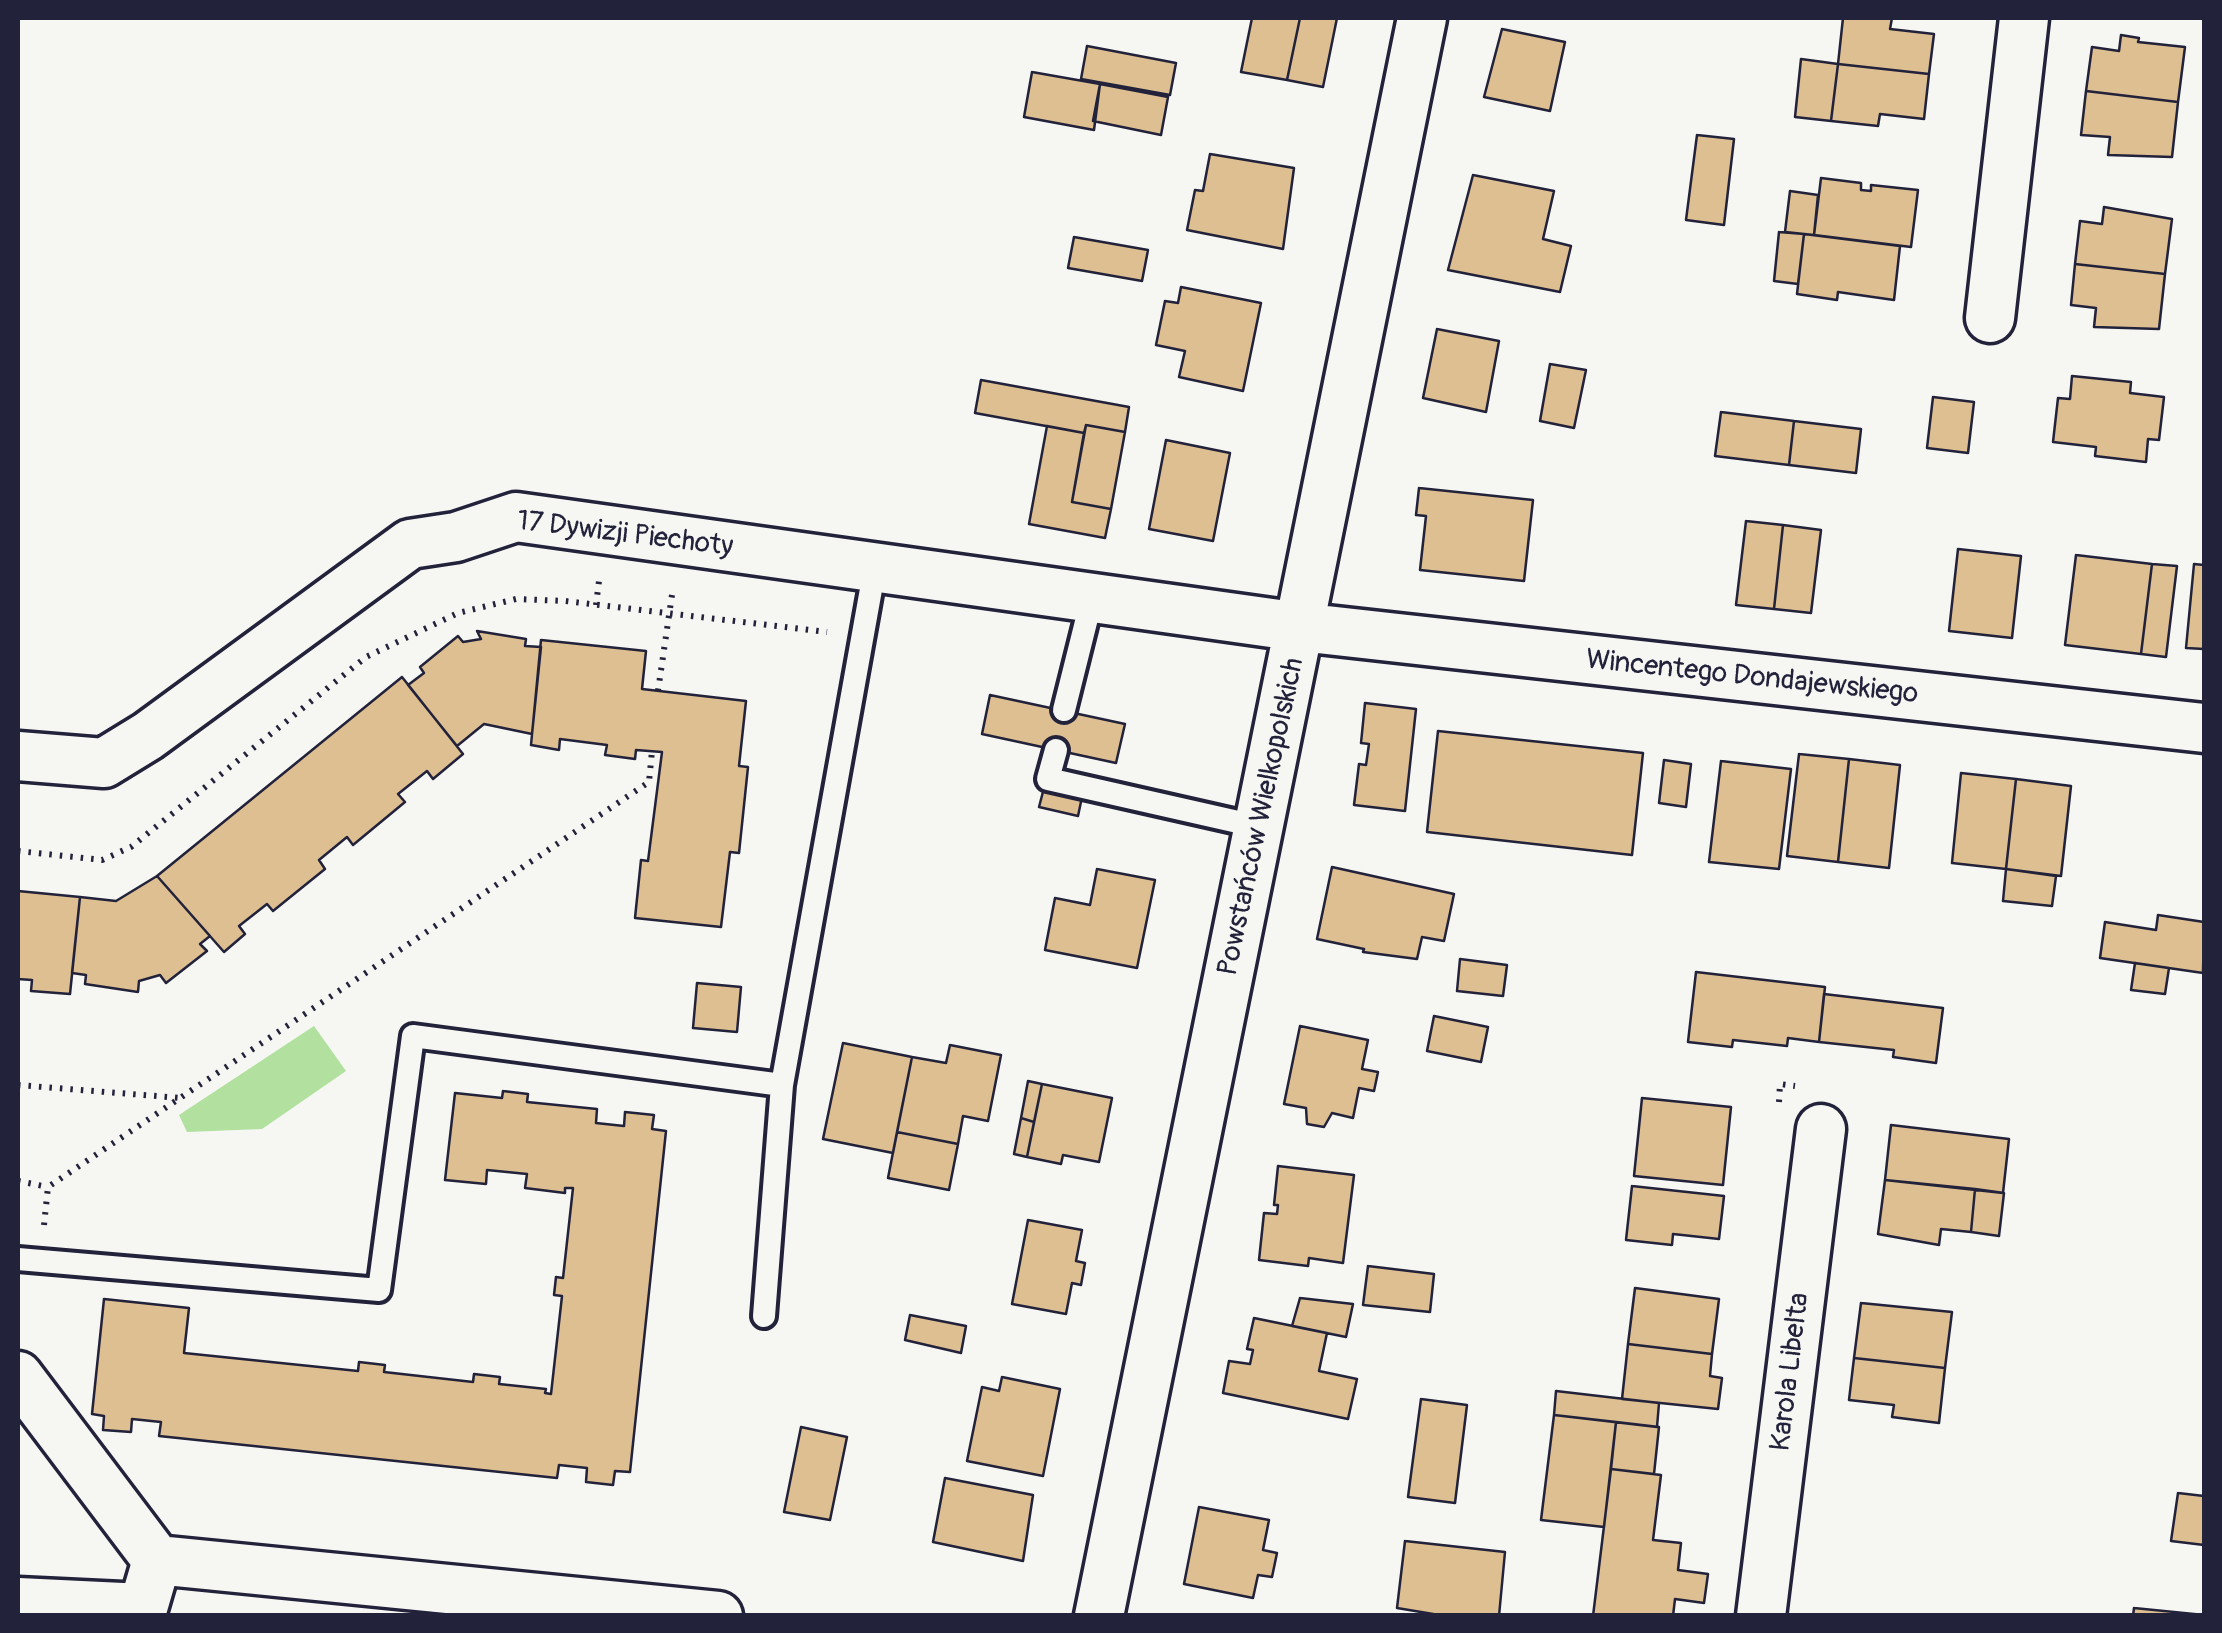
<!DOCTYPE html>
<html>
<head>
<meta charset="utf-8">
<style>
  body { margin:0 }
  #map { position:relative; width:2222px; height:1633px; overflow:hidden; background:#f6f6f2; font-family:Pangolin,sans-serif }
  canvas { display:block }
  .frame { position:absolute; inset:0; border:20px solid #22223b; pointer-events:none }
</style>
</head>
<body>
<div id="map">
<canvas width="2222" height="1633"></canvas>
<div class="frame"></div>
</div>
<script>
const context = document.querySelector('canvas').getContext('2d');
context.lineJoin = 'round';
function fill(path, color) { context.fillStyle = color; context.fill(path, 'evenodd'); }
const toPath = rows => new Path2D(rows.map(r => 'M' + r).join(''));
function strokePath(path, color, width, dash) { context.strokeStyle = color; context.lineWidth = width; context.lineCap = dash ? 'butt' : 'round'; context.setLineDash(dash || []); context.stroke(path); }
function label(font, color, halo, rows, align = 'center') {
  context.font = font + ' Pangolin,sans-serif'; context.lineWidth = 10; context.setLineDash([]); context.textBaseline = 'middle'; context.strokeStyle = halo; context.fillStyle = color; for (const [text, x, y, turn = 0] of rows) {
    context.save(); context.translate(x, y); context.rotate((+turn || 0) * Math.PI / 180); context.textAlign = isNaN(turn) ? turn : align; if (halo) context.strokeText(text, 0, 0); context.fillText(text, 0, 0); context.restore();
  }
}
fill(toPath([
  [314,1026,346,1071,262,1129,187,1132,179,1115]
]), '#b1e09f');
const building = toPath([
  [1252,18,1300,18,1287,80,1241,72,1252,18],
  [1300,18,1337,18,1323,87,1287,80,1300,18],
  [1843,18,1892,18,1890,29,1934,34,1929,74,1838,64,1843,18],
  [1502,29,1565,42,1550,111,1484,97,1502,29],
  [2121,35,2139,38,2138,42,2185,47,2178,102,2086,91,2092,47,2119,51,2121,35],
  [1087,46,1176,63,1170,95,1081,79,1087,46],
  [1801,59,1838,64,1831,121,1795,117,1801,59],
  [1838,64,1929,74,1924,119,1880,114,1878,126,1831,121,1838,64],
  [1032,72,1100,84,1094,130,1024,117,1032,72],
  [1100,84,1168,97,1161,135,1093,121,1100,84],
  [2086,91,2178,102,2172,157,2108,155,2110,137,2081,135,2086,91],
  [1697,135,1734,139,1724,225,1686,220,1697,135],
  [1210,154,1294,168,1283,249,1187,230,1195,190,1203,191,1210,154],
  [1473,175,1554,191,1543,239,1571,246,1560,292,1448,270,1473,175],
  [1821,178,1861,183,1861,190,1871,191,1871,185,1918,190,1911,247,1814,235,1821,178],
  [1790,191,1818,195,1814,235,1785,232,1790,191],
  [2104,207,2172,219,2165,274,2075,264,2080,221,2102,224,2104,207],
  [1779,232,1804,234,1798,284,1774,281,1779,232],
  [1804,234,1900,246,1894,300,1838,292,1837,300,1797,294,1804,234],
  [1074,237,1148,250,1142,281,1068,268,1074,237],
  [2075,264,2165,274,2159,329,2094,327,2096,308,2071,305,2075,264],
  [1181,287,1261,303,1243,391,1179,377,1185,351,1156,345,1165,301,1178,303,1181,287],
  [1437,329,1499,341,1486,412,1423,398,1437,329],
  [1550,364,1586,370,1574,428,1540,421,1550,364],
  [2072,376,2131,382,2130,393,2164,397,2159,440,2148,439,2146,462,2095,456,2096,447,2053,442,2058,398,2070,399,2072,376],
  [981,380,1129,407,1125,432,1086,425,1084,433,975,413,981,380],
  [1933,397,1974,402,1968,453,1927,448,1933,397],
  [1721,412,1794,421,1789,465,1715,456,1721,412],
  [1794,421,1861,429,1856,473,1789,465,1794,421],
  [1086,425,1125,432,1111,509,1072,502,1086,425],
  [1047,426,1084,433,1072,502,1111,509,1105,538,1029,524,1047,426],
  [1166,440,1230,453,1213,541,1149,529,1166,440],
  [1419,488,1533,500,1524,581,1420,570,1426,516,1416,515,1419,488],
  [1746,521,1783,525,1774,609,1736,605,1746,521],
  [1783,525,1821,530,1811,613,1774,609,1783,525],
  [1958,549,2021,556,2012,638,1949,631,1958,549],
  [2076,555,2152,564,2141,654,2065,645,2076,555],
  [2152,564,2177,566,2166,657,2141,654,2152,564],
  [2194,564,2204,565,2204,649,2186,648,2194,564],
  [477,631,526,639,525,646,541,647,532,734,484,724,457,746,408,685,424,673,420,667,458,636,463,642,481,639,477,631],
  [541,640,646,651,642,689,746,701,739,766,748,767,739,853,730,852,721,927,635,918,641,860,648,861,662,752,636,750,635,759,605,755,607,745,560,739,559,750,531,745,541,640],
  [402,677,463,754,433,779,427,771,398,794,405,802,353,845,347,837,319,860,325,869,273,911,267,904,239,926,245,934,224,952,157,876,402,677],
  [990,695,1125,724,1116,763,982,734,990,695],
  [1365,703,1416,709,1405,811,1354,805,1359,764,1366,765,1369,744,1361,743,1365,703],
  [1438,731,1643,753,1632,855,1427,832,1438,731],
  [1799,754,1849,759,1838,862,1787,856,1799,754],
  [1849,759,1900,765,1889,868,1838,862,1849,759],
  [1664,760,1691,764,1686,807,1659,803,1664,760],
  [1721,761,1791,769,1779,869,1709,862,1721,761],
  [1961,773,2016,779,2006,869,1952,863,1961,773],
  [2016,779,2071,786,2061,876,2006,869,2016,779],
  [1044,788,1082,797,1078,816,1039,807,1044,788],
  [1332,867,1454,894,1444,941,1422,937,1417,959,1363,952,1364,949,1317,939,1332,867],
  [1097,869,1155,880,1137,968,1045,950,1055,898,1090,905,1097,869],
  [2006,869,2056,876,2052,906,2003,901,2006,869],
  [157,876,210,936,200,944,207,951,166,983,160,975,139,981,138,992,85,984,86,975,72,973,80,897,116,901,157,876],
  [18,891,80,897,70,994,31,991,32,980,18,979,18,891],
  [2158,915,2204,922,2203,973,2100,958,2105,922,2156,930,2158,915],
  [1460,959,1507,965,1503,996,1457,991,1460,959],
  [2135,963,2169,968,2165,994,2131,990,2135,963],
  [1696,972,1825,987,1819,1042,1788,1038,1787,1046,1733,1040,1732,1047,1688,1042,1696,972],
  [697,983,741,987,737,1032,693,1028,697,983],
  [1824,994,1943,1008,1936,1063,1893,1057,1894,1050,1819,1042,1824,994],
  [1434,1016,1488,1027,1481,1062,1427,1051,1434,1016],
  [1300,1026,1368,1040,1362,1069,1378,1072,1374,1091,1359,1088,1353,1118,1332,1113,1324,1127,1307,1124,1306,1108,1284,1104,1300,1026],
  [843,1043,912,1057,893,1153,823,1139,843,1043],
  [950,1045,1001,1055,988,1121,963,1116,958,1144,897,1132,912,1057,946,1063,950,1045],
  [1028,1081,1042,1084,1034,1122,1021,1118,1028,1081],
  [1042,1084,1112,1098,1099,1162,1063,1155,1061,1164,1027,1157,1042,1084],
  [503,1091,528,1094,527,1102,597,1109,596,1123,624,1126,625,1112,654,1115,652,1129,666,1131,630,1472,615,1471,613,1485,586,1482,587,1468,559,1465,557,1478,159,1436,161,1422,132,1419,131,1432,103,1430,104,1416,92,1414,104,1299,189,1308,184,1353,358,1371,359,1362,385,1365,384,1372,473,1382,474,1374,500,1377,499,1384,546,1389,545,1393,551,1394,562,1296,554,1295,556,1277,563,1278,573,1188,565,1188,565,1193,525,1188,527,1174,487,1170,486,1184,445,1180,455,1093,502,1098,503,1091],
  [1642,1098,1731,1107,1723,1185,1634,1176,1642,1098],
  [1021,1118,1034,1122,1027,1157,1014,1154,1021,1118],
  [1891,1125,2009,1139,2003,1193,1885,1180,1891,1125],
  [897,1132,958,1144,949,1190,888,1178,897,1132],
  [1278,1166,1354,1175,1343,1263,1309,1258,1308,1266,1259,1260,1264,1213,1277,1214,1278,1205,1274,1205,1278,1166],
  [1885,1180,1975,1189,1971,1232,1941,1229,1939,1245,1878,1234,1885,1180],
  [1632,1186,1724,1196,1719,1239,1673,1234,1672,1245,1626,1240,1632,1186],
  [1975,1189,2004,1193,1999,1236,1971,1232,1975,1189],
  [1028,1220,1082,1230,1076,1261,1085,1263,1081,1285,1072,1283,1066,1314,1012,1304,1028,1220],
  [1368,1266,1434,1274,1430,1312,1363,1305,1368,1266],
  [1635,1288,1719,1299,1712,1354,1628,1344,1635,1288],
  [1300,1298,1353,1304,1346,1337,1292,1326,1300,1298],
  [1861,1303,1952,1312,1945,1368,1854,1358,1861,1303],
  [910,1315,966,1326,961,1353,905,1340,910,1315],
  [1254,1318,1327,1333,1319,1371,1357,1379,1348,1419,1223,1393,1229,1361,1250,1364,1253,1350,1247,1349,1254,1318],
  [1628,1344,1712,1354,1710,1376,1722,1378,1718,1409,1622,1399,1628,1344],
  [1854,1358,1945,1368,1939,1423,1892,1417,1894,1405,1849,1400,1854,1358],
  [1002,1377,1060,1389,1043,1476,967,1461,982,1387,999,1391,1002,1377],
  [1556,1391,1659,1403,1657,1427,1554,1415,1556,1391],
  [1421,1399,1467,1405,1455,1503,1408,1497,1421,1399],
  [1554,1415,1616,1422,1604,1527,1541,1520,1554,1415],
  [1616,1422,1659,1427,1654,1474,1611,1469,1616,1422],
  [801,1427,847,1437,830,1520,784,1512,801,1427],
  [1611,1469,1661,1475,1653,1540,1681,1543,1678,1570,1708,1574,1704,1603,1675,1599,1673,1616,1593,1616,1611,1469],
  [945,1478,1033,1495,1023,1561,933,1542,945,1478],
  [2178,1493,2204,1496,2204,1545,2171,1541,2178,1493],
  [1199,1507,1269,1520,1263,1550,1277,1553,1272,1577,1258,1575,1253,1598,1184,1584,1199,1507],
  [1405,1541,1505,1552,1499,1616,1445,1616,1397,1608,1405,1541],
  [2134,1608,2204,1615,2204,1616,2133,1616,2134,1608]
]);
fill(building, '#debf91');
strokePath(building, '#22223b', 2.5);
const service = toPath([
  [1064,710,1092,598],
  [1056,750,1048,779,1260,827],
  [18,1259,379,1290,413,1036,782,1085],
  [764,1316,782,1085,875,567]
]);
const minor = toPath([
  [1990,318,2024,18],
  [18,756,104,763,148,736,410,544,456,537,516,517,1300,627,2204,728],
  [18,1376,157,1560,718,1616],
  [18,1602,143,1608,157,1560],
  [1099,1616,1422,18],
  [1761,1616,1821,1129]
]);
strokePath(service, '#22223b', 30);
strokePath(minor, '#22223b', 55);
strokePath(toPath([
  [596,605,599,581],
  [658,691,673,588],
  [18,851,102,860,131,847,366,657,458,613,516,599,565,601,827,632],
  [18,1085,181,1098],
  [1779,1102,1780,1084,1795,1086],
  [18,1181,48,1187],
  [44,1225,48,1187,649,782,652,751]
]), '#22223b', 6, [2.5, 8]);
strokePath(service, '#f6f6f2', 22);
strokePath(minor, '#f6f6f2', 48);
label('28px', '#22223b', '#f6f6f2', [
  ["17 Dywizji Piechoty",625,535,7],
  ["Wincentego Dondajewskiego",1752,678,6],
  ["Powstańców Wielkopolskich",1262,817,-78],
  ["Karola Libelta",1791,1372,-83]
]);
</script>
</body>
</html>
